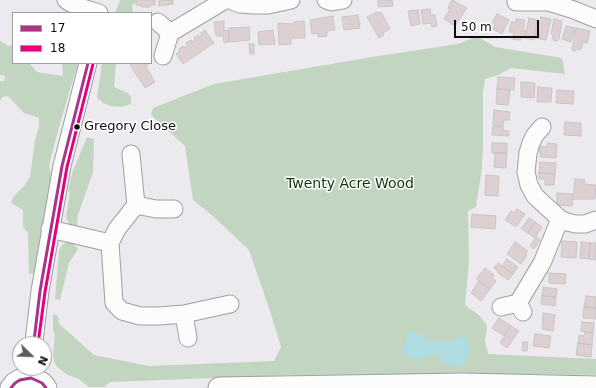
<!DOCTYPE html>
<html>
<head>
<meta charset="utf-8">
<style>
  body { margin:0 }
  #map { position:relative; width:596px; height:388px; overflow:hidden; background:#eceaef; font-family:"DejaVu Sans",sans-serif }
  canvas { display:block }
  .legend { position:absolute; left:12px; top:12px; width:140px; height:52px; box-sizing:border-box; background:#fff; border:1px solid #9e9e9f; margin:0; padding:5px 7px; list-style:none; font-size:12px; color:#0d0c0f }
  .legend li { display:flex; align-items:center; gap:8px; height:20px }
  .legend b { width:20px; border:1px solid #9e9e9f }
  .north { position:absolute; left:12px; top:336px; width:40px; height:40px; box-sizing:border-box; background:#fff; border:1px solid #9e9e9f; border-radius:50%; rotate:113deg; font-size:11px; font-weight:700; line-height:16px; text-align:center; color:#0d0c0f }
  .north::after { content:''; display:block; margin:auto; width:14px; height:18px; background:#5b5a5d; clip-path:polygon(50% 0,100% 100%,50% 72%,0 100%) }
  .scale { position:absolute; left:454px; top:20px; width:85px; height:18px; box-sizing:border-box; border:2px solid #0d0c0f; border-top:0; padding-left:5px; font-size:12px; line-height:14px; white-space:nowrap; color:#0d0c0f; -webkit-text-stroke:3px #fff; paint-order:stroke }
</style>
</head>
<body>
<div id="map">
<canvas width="596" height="388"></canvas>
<ul class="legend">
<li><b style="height:5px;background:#a7358b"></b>17</li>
<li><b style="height:5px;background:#e5007d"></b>18</li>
</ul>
<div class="north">N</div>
<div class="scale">50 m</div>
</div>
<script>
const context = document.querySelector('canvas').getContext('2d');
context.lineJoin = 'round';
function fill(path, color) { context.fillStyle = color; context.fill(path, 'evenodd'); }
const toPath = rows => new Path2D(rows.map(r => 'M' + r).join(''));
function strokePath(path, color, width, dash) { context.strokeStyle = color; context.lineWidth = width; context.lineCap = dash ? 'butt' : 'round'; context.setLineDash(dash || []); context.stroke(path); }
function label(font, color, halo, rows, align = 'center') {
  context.font = font + ' "DejaVu Sans",sans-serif'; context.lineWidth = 3; context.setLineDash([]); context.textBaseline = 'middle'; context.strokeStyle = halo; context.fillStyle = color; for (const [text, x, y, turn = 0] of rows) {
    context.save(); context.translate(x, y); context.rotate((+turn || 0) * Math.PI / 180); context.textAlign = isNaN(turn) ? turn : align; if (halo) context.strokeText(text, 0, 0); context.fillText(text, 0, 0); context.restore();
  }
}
fill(toPath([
  [120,0,137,0,132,6,133,13,115,13],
  [477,36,495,47,562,58,565,74,511,68,498,75,485,79,483,92,483,143,482,168,476,207,468,211,469,260,465,305,480,316,487,326,485,341,488,354,596,359,596,375,493,374,290,375,110,382,104,387,89,387,79,379,68,375,57,367,54,361,53,355,55,335,53,330,53,314,58,316,59,324,66,330,94,355,149,366,274,361,281,347,269,308,249,250,214,217,193,200,185,146,151,115,153,108,214,84,372,57,458,44],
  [0,41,9,46,13,45,13,63,30,63,31,65,37,72,63,76,62,63,78,63,61,120,49,165,53,184,36,273,29,274,28,233,23,227,23,210,11,203,13,197,25,185,30,177,35,140,39,127,39,118,24,113,8,96,2,97,0,101,0,81,4,81,5,76,0,75],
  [102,63,116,63,114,87,128,93,131,97,131,104,121,107,111,106,103,103,100,100,97,98],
  [87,137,94,139,93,172,78,215,77,224,82,229,72,231,66,217,70,193,68,191,72,173],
  [67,242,72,243,78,249,69,263,60,300,55,299,59,251,62,245]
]), '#c2d5c1');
fill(toPath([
  [410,330,435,341,447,341,466,336,470,348,463,367,445,364,437,353,414,361,402,351]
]), '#aedce0');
const building = toPath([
  [136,0,155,0,155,5,150,5,150,7,141,7,141,5,136,5,136,0],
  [159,0,173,0,173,4,159,6,159,0],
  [378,0,392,0,393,6,378,7,378,0],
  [452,0,467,8,455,26,444,19,450,9,448,8,452,0],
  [430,9,431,15,435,15,437,26,432,27,431,23,423,24,421,10,430,9],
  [418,10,420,24,411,26,408,11,418,10],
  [377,12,378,13,381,12,390,29,383,33,384,35,379,38,367,17,377,12],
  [497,14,509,20,502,34,493,29,495,25,492,23,497,14],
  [358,15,360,28,344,30,342,17,358,15],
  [333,16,335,30,327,31,327,36,318,37,318,33,312,34,310,20,333,16],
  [541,17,551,19,546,40,535,38,538,23,540,23,541,17],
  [529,18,537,20,534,40,521,37,521,40,512,39,514,32,509,32,511,22,515,23,516,19,525,20,523,31,526,31,529,18],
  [554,19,562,21,559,39,557,41,553,40,553,34,551,34,554,19],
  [224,21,224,31,228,30,229,42,224,43,223,36,216,36,214,22,224,21],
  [304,21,305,38,291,38,291,44,279,45,278,23,294,24,294,22,304,21],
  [566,26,575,28,571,42,562,39,566,26],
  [249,27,250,40,229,42,229,28,249,27],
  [576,28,590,31,587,43,583,42,581,50,577,49,575,51,573,51,572,49,576,28],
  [205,30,214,43,183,64,176,54,180,51,179,49,183,46,185,48,188,45,186,43,191,40,192,42,195,40,194,38,198,35,199,37,202,35,201,33,205,30],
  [273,30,275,44,259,45,258,32,273,30],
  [249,44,254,44,254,54,250,54,249,44],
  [131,63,146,63,148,65,146,67,155,82,145,88,130,65,132,64,131,63],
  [498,77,515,78,514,90,497,89,498,77],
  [521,82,535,83,534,98,521,97,521,82],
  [538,87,552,88,551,102,537,102,538,87],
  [497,89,510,90,508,105,496,104,497,89],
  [557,90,574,91,573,104,556,103,557,90],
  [494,110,510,112,509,120,504,120,503,126,493,125,494,110],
  [565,122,581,123,581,136,564,135,565,122],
  [493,126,503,127,503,130,509,131,509,136,492,135,493,126],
  [492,143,507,143,507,153,492,153,492,143],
  [547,143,557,144,556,158,540,157,541,152,539,152,539,146,547,147,547,143],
  [495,153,507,153,506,168,494,167,495,153],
  [540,162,556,163,555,174,539,173,540,162],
  [539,173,555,174,554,185,545,185,545,179,539,179,539,173],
  [486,175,499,176,498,196,485,195,486,175],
  [575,179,585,180,584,184,596,185,595,199,573,199,575,179],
  [557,193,573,194,572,206,557,205,557,193],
  [517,209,525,214,516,227,505,220,511,211,514,213,517,209],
  [472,214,496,216,495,229,471,227,472,214],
  [529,218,535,222,528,233,521,229,529,218],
  [535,222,542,227,535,238,528,233,535,222],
  [536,237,540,240,534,249,530,246,536,237],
  [562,241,577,242,576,258,561,257,562,241],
  [515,242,528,251,525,254,527,255,521,264,507,254,515,242],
  [581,242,590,243,589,259,580,258,581,242],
  [590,243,596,243,596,260,589,259,590,243],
  [507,259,518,267,513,274,502,266,507,259],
  [498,263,513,274,508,280,497,272,498,271,494,268,498,263],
  [485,268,494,275,492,278,496,281,490,289,476,279,485,268],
  [549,273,566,274,565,284,549,283,549,273],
  [479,281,490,289,481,301,471,293,479,281],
  [543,287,557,289,556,297,542,296,543,287],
  [542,296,556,297,555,306,541,304,542,296],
  [586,296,596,297,596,308,584,307,586,296],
  [584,307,596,308,596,319,583,318,584,307],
  [543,313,555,315,553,331,542,329,543,313],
  [499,318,511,326,504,336,492,328,499,318],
  [582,322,594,323,593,333,581,331,582,322],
  [511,326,519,331,507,348,500,343,511,326],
  [585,332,593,333,592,345,578,343,579,335,584,336,585,332],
  [535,334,551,336,549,348,533,346,535,334],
  [523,342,528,342,527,351,522,351,523,342],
  [578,343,592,345,591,357,576,355,578,343]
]);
fill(building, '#ddd0d2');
strokePath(building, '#c8c5c7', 1);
const minor = toPath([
  [66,0,76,6,99,13],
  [230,0,240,4,254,5,268,5,291,0],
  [326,0,332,2,343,0],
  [516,2,548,2,548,0],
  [548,2,574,10,596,19],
  [158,22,170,33],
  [163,56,170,33,225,0],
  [542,127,535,135,531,143,528,153,526,172,529,185,535,196,560,219,567,222,576,224,585,224,596,220],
  [131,154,136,205,117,229,110,243,114,303,122,311,140,316,159,316,184,314,230,304],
  [136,205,156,209,174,209],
  [50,229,110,243],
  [518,303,542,263,560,219],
  [501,307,518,303,523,312],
  [184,314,188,338],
  [32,344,34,341,40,291,62,166,88,63]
]);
const major = toPath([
  [11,388,15,383,20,380,31,378,42,383,46,388],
  [219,388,464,384,596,387]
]);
strokePath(minor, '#a09ea2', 19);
strokePath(major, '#a09ea2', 23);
strokePath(minor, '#fcfcfd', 17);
strokePath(major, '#fcfcfd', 21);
strokePath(toPath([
  [32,344,34,341,40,291,62,166,88,63],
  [11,388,15,383,20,380,31,378,42,383,46,388]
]), '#a7358b', 3);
strokePath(toPath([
  [38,344,45,292,67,167,93,64]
]), '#e5007d', 3);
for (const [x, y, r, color] of [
  [77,127,3.5,"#0d0c0f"]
]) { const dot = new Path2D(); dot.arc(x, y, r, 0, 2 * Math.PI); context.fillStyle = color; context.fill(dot); strokePath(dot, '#fff', 1.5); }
label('13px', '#0d0c0f', '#fff', [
  ["Gregory Close",84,127]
], 'left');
label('14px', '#043904', '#fff', [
  ["Twenty Acre Wood",350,184]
]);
</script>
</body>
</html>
